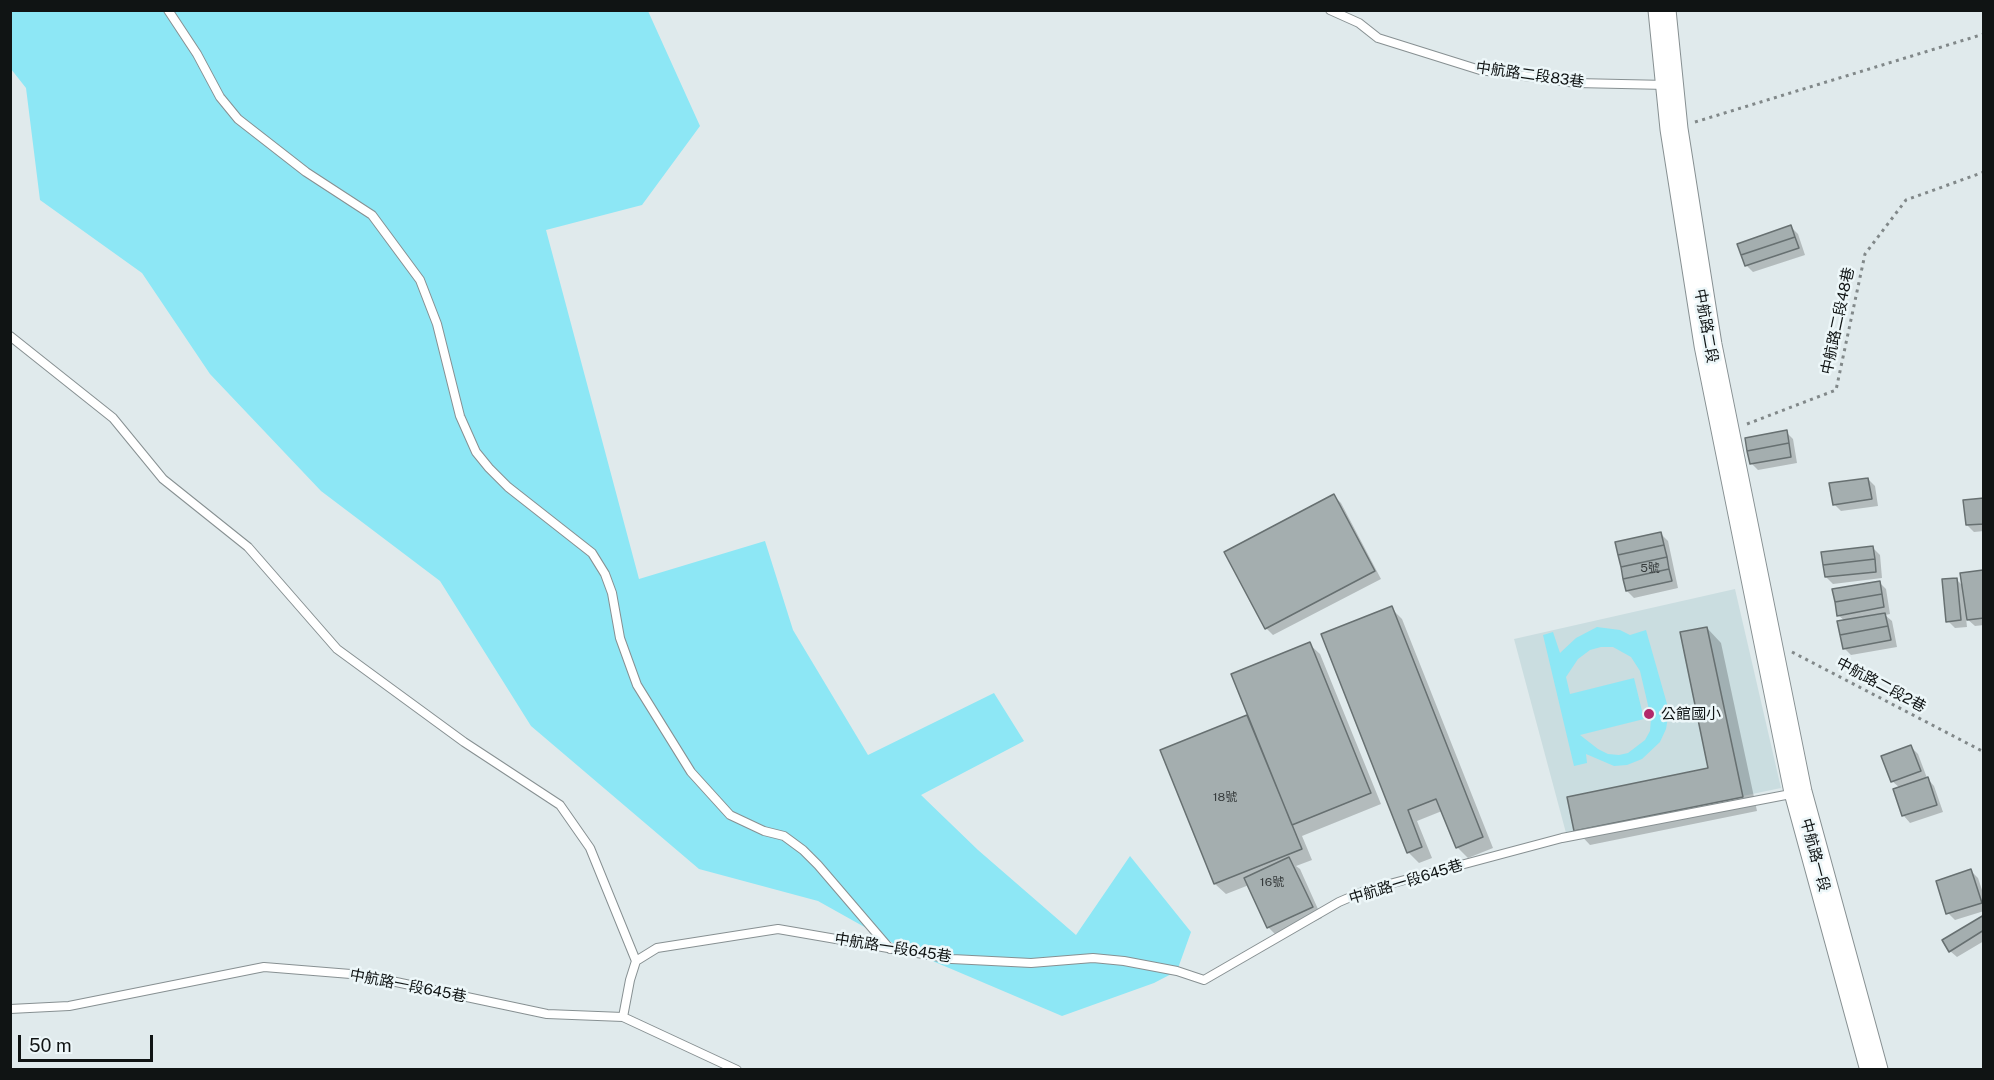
<!DOCTYPE html>
<html>
<head>
<meta charset="utf-8">
<style>
  body { margin:0 }
  #map { position:relative; width:1994px; height:1080px; overflow:hidden; background:#e0eaec; font-family:"Public Sans",sans-serif }
  canvas { display:block }
  .frame { position:absolute; inset:0; border:12px solid #101414; pointer-events:none }
  .scale { position:absolute; left:18px; top:1035px; width:135px; height:27px; box-sizing:border-box; border:3px solid #101414; border-top:0; padding-left:8px; font-size:18px; line-height:21px; white-space:nowrap; color:#101414; -webkit-text-stroke:4px #edf7f9; paint-order:stroke }
</style>
</head>
<body>
<div id="map">
<canvas width="1994" height="1080"></canvas>
<div class="frame"></div>
<div class="scale">50 m</div>
</div>
<script>
const context = document.querySelector('canvas').getContext('2d');
context.lineJoin = 'round';
function fill(path, color) { context.fillStyle = color; context.fill(path, 'evenodd'); }
const toPath = rows => new Path2D(rows.map(r => 'M' + r).join(''));
function strokePath(path, color, width, dash) { context.strokeStyle = color; context.lineWidth = width; context.lineCap = dash ? 'butt' : 'round'; context.setLineDash(dash || []); context.stroke(path); }
function label(font, color, halo, rows, align = 'center') {
  context.font = font + ' "Public Sans","Noto Sans TC",sans-serif'; context.lineWidth = 5; context.setLineDash([]); context.textBaseline = 'middle'; context.strokeStyle = halo; context.fillStyle = color; for (const [text, x, y, turn = 0] of rows) {
    context.save(); context.translate(x, y); context.rotate((+turn || 0) * Math.PI / 180); context.textAlign = isNaN(turn) ? turn : align; if (halo) context.strokeText(text, 0, 0); context.fillText(text, 0, 0); context.restore();
  }
}
fill(toPath([
  [1735,589,1781,788,1566,833,1514,639]
]), '#cadde0');
fill(toPath([
  [10,11,648,11,700,126,642,205,546,230,639,579,765,541,793,630,868,755,994,693,1024,741,921,795,978,850,1076,935,1130,856,1191,932,1177,971,1154,983,1062,1016,902,948,818,901,699,869,531,726,440,581,321,491,210,374,142,273,40,200,26,88,11,69],
  [1597,627,1620,630,1630,635,1646,630,1669,711,1666,729,1660,742,1642,759,1627,765,1614,766,1586,754,1587,763,1574,766,1543,635,1553,632,1560,653,1576,638],
  [1601,647,1613,647,1631,657,1640,671,1651,718,1650,731,1645,740,1628,753,1619,755,1608,754,1598,749,1580,735,1644,719,1634,678,1570,694,1566,677,1578,659,1590,650]
]), '#8de7f5');
fill(toPath([
  [1791,227,1798,234,1805,255,1753,272,1746,265],
  [1786,432,1793,439,1797,463,1758,470,1751,463],
  [1868,479,1875,486,1878,506,1841,511,1834,504],
  [1334,496,1341,503,1381,579,1273,635,1266,628],
  [1984,499,1984,531,1974,532,1967,525],
  [1661,534,1668,541,1678,588,1634,598,1627,591],
  [1873,548,1880,555,1882,578,1833,584,1826,577],
  [1983,572,1984,625,1975,626,1966,618,1967,627,1955,628,1948,621,1956,579,1964,587],
  [1879,582,1886,589,1890,614,1885,615,1892,621,1897,647,1851,655,1844,648,1845,621,1838,615],
  [1391,608,1402,619,1493,848,1468,858,1457,847,1442,811,1417,821,1432,858,1419,863,1408,852],
  [1707,628,1721,643,1757,811,1590,845,1576,830,1710,769],
  [1309,644,1320,654,1381,804,1302,836,1312,860,1296,866,1300,869,1322,918,1279,938,1268,927,1249,885,1226,894,1215,884,1162,751,1249,716],
  [1911,747,1918,754,1927,778,1934,786,1943,812,1910,823,1904,816,1895,790,1900,788,1892,781],
  [1971,871,1978,878,1984,896,1984,911,1955,920,1948,913],
  [1984,917,1984,941,1957,957,1950,951]
]), '#0003');
const building = toPath([
  [1791,225,1795,237,1741,255,1737,244,1791,225],
  [1795,237,1799,248,1745,266,1741,255,1795,237],
  [1787,430,1789,443,1747,451,1745,438,1787,430],
  [1789,443,1791,457,1750,464,1747,451,1789,443],
  [1868,478,1872,499,1833,505,1829,483,1868,478],
  [1334,494,1375,571,1265,629,1224,552,1334,494],
  [1984,498,1984,524,1966,525,1963,500,1984,498],
  [1661,532,1664,545,1618,555,1615,542,1661,532],
  [1664,545,1667,557,1621,567,1618,555,1664,545],
  [1873,546,1875,559,1823,565,1821,552,1873,546],
  [1667,557,1669,569,1623,579,1621,567,1667,557],
  [1875,559,1876,572,1825,577,1823,565,1875,559],
  [1669,569,1672,581,1626,591,1623,579,1669,569],
  [1983,570,1984,618,1967,620,1960,573,1983,570],
  [1957,578,1961,620,1946,622,1942,579,1957,578],
  [1880,581,1882,594,1835,602,1832,589,1880,581],
  [1882,594,1884,607,1837,616,1835,602,1882,594],
  [1392,606,1483,837,1456,848,1436,799,1408,810,1422,847,1407,853,1321,634,1392,606],
  [1885,613,1888,626,1840,635,1837,621,1885,613],
  [1888,626,1891,640,1843,649,1840,635,1888,626],
  [1707,627,1743,797,1574,831,1567,797,1708,768,1680,632,1707,627],
  [1310,642,1371,793,1292,825,1231,674,1310,642],
  [1247,715,1302,849,1214,884,1160,750,1247,715],
  [1911,745,1921,771,1891,782,1881,756,1911,745],
  [1928,777,1937,805,1902,816,1893,789,1928,777],
  [1289,857,1313,907,1267,928,1244,878,1289,857],
  [1971,869,1982,903,1946,914,1936,881,1971,869],
  [1984,915,1984,930,1949,952,1942,940,1984,915]
]);
fill(building, '#a4aeaf');
strokePath(building, '#677071', 1.5);
const lane = toPath([
  [168,10,197,54,220,97,238,119,306,172,372,215,420,280,437,324,460,416,476,452,489,468,508,487,592,553,605,574,612,593,620,638,637,685,691,772,730,815,764,831,784,836,803,850,818,865,890,949],
  [1330,10,1359,23,1378,38,1480,70,1576,83,1667,85],
  [10,336,113,418,163,479,248,547,337,649,464,742,560,805,590,848,636,961],
  [10,1009,69,1006,264,967,363,975,547,1014,623,1017,630,980,636,961,657,948,778,929,952,959,1031,963,1093,958,1124,961,1177,971,1204,980,1339,902,1367,890,1562,838,1796,793],
  [623,1017,737,1070]
]);
const primary = toPath([
  [1662,10,1674,129,1708,345,1767,638,1798,792,1874,1070]
]);
strokePath(lane, '#879092', 10);
strokePath(primary, '#879092', 29);
strokePath(toPath([
  [1695,122,1984,34],
  [1747,424,1836,390,1865,254,1906,200,1984,172],
  [1792,652,1984,752]
]), '#818889', 3, [3, 4.5]);
strokePath(lane, '#fff', 8);
strokePath(primary, '#fff', 27);
for (const [x, y, r, color] of [
  [1649,714,6,"#b2296b"]
]) { const dot = new Path2D(); dot.arc(x, y, r, 0, 2 * Math.PI); context.fillStyle = color; context.fill(dot); strokePath(dot, '#edf7f9', 2); }
label('12px', '#353a3b', null, [
  ["5號",1650,568],
  ["18號",1225,797],
  ["16號",1272,882]
]);
label('15px', '#101414', '#edf7f9', [
  ["中航路二段83巷",1530,75,8],
  ["中航路二段48巷",1838,321,-78],
  ["中航路二段",1706,326,80],
  ["中航路二段2巷",1881,685,28],
  ["中航路一段",1815,855,75],
  ["中航路一段645巷",1406,882,-17],
  ["中航路一段645巷",893,948,9],
  ["中航路一段645巷",408,986,11]
]);
label('15px', '#101414', '#edf7f9', [
  ["公館國小",1661,714]
], 'left');
</script>
</body>
</html>
